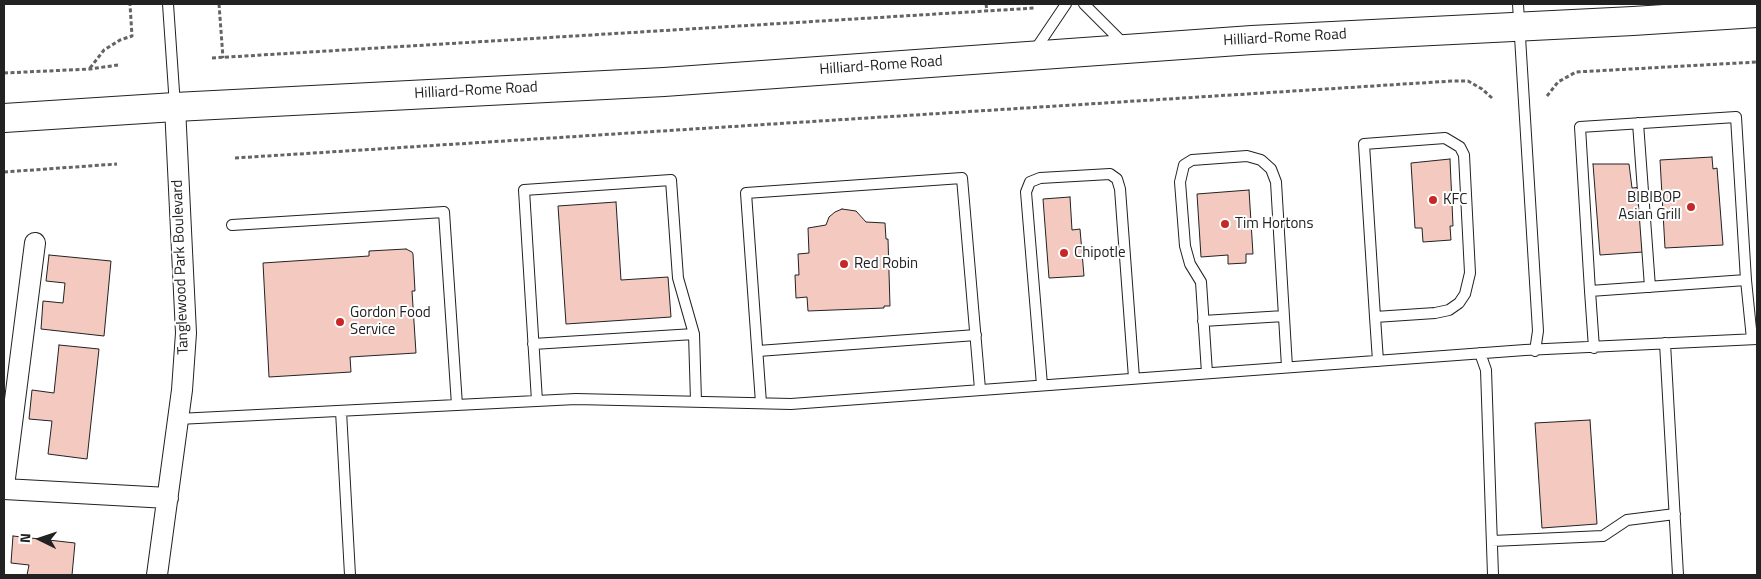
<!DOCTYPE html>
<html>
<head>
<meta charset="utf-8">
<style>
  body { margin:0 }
  #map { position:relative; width:1761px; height:579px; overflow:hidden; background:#fff; font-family:"Titillium Web",sans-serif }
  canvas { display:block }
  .frame { position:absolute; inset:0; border:5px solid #222; pointer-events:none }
  .north { position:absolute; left:15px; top:514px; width:50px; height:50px; -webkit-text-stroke:4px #fff; paint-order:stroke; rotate:274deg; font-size:14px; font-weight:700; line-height:20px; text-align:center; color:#222 }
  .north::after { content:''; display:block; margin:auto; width:18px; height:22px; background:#222; clip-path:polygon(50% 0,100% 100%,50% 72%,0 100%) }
</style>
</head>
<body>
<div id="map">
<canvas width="1761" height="579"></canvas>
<div class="frame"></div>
<div class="north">N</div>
</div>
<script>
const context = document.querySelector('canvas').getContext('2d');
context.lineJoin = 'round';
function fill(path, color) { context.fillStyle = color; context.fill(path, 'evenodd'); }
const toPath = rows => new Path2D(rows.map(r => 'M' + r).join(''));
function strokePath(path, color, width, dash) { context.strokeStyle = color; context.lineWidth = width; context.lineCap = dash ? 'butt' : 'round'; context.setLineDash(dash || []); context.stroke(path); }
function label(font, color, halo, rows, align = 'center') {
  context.font = font + ' "Titillium Web",sans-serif'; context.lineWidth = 4; context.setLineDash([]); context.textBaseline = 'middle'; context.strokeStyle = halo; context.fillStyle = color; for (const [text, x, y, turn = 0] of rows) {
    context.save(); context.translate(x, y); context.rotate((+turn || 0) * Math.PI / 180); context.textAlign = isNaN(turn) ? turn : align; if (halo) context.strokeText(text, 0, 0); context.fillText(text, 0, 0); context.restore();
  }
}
const building = toPath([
  [1712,157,1713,169,1717,168,1723,245,1665,248,1660,160,1712,157],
  [1450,159,1453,226,1450,226,1451,240,1423,242,1422,228,1415,228,1411,163,1450,159],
  [1593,164,1629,164,1632,188,1641,187,1643,252,1600,255,1593,164],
  [1249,190,1253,254,1246,254,1246,263,1228,264,1228,255,1201,257,1197,194,1249,190],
  [1070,197,1072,230,1080,229,1084,276,1049,278,1043,199,1070,197],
  [616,202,621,280,668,277,671,317,566,324,558,206,616,202],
  [842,209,856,211,866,222,885,223,886,239,888,239,890,306,884,306,884,308,808,311,807,297,796,298,795,275,799,275,798,254,809,253,808,228,826,225,829,217,835,212,842,209],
  [406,249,412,252,413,254,415,291,412,291,416,353,350,357,351,372,269,377,263,263,369,256,369,251,406,249],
  [49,255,111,261,104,336,41,329,43,301,63,303,65,283,46,281,49,255],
  [59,345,99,349,87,459,48,454,52,421,29,419,32,390,54,393,59,345],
  [1590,420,1597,524,1542,528,1535,423,1590,420],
  [13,536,75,543,72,575,27,575,29,565,11,563,13,536]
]);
fill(building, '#f3c9c0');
strokePath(building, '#222', 1);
const lane = toPath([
  [168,4,175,106],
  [1084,4,1124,44],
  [1518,4,1538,331,1535,351],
  [1033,53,1066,4],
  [1736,117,1746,280,1590,291,1580,127,1736,117],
  [1638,123,1650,287],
  [232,225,444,212,457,405],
  [1746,280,1752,339],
  [1590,291,1594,348],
  [1375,317,1435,313,1449,310,1459,303,1465,294,1470,273,1464,155,1460,147,1445,138,1364,144,1375,317,1378,361],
  [1203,321,1284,316],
  [1665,343,1678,575],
  [533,344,694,334],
  [758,351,976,335],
  [1480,353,1486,370,1493,575],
  [1207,373,1201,282,1190,264,1185,246,1180,182,1184,165,1192,160,1247,156,1261,160,1271,169,1276,182,1287,367],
  [1042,385,1026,192,1030,182,1040,178,1110,174,1117,179,1120,189,1134,378],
  [537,401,524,190,671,180,678,278,694,334,696,401],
  [761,403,746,193,962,178,980,389],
  [341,411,350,575],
  [178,419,576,399,791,404,1525,350,1757,339],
  [1492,541,1603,536,1627,520,1675,514]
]);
const street = toPath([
  [4,486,35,243],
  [4,489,168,498],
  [157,575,182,390,186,333,175,107]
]);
const primary = toPath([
  [4,118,175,107,664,82,1252,40,1633,21,1757,13]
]);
strokePath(lane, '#222', 12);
strokePath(street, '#222', 22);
strokePath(primary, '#222', 30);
strokePath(toPath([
  [219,4,223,58],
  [986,4,987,11],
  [212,58,1035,8],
  [90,68,104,50,120,40,132,36,130,4],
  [4,73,90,69,118,65],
  [1547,96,1558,82,1576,72,1757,62],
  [235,158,1452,81,1468,81,1482,89,1492,98],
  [4,172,117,164]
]), '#646464', 3, [4, 2.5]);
strokePath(lane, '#fff', 10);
strokePath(street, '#fff', 20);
strokePath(primary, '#fff', 28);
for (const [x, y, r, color] of [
  [1433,200,5,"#c62828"],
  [1691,207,5,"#c62828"],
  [1225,224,5,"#c62828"],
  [1064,253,5,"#c62828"],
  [844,264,5,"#c62828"],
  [340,322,5,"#c62828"]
]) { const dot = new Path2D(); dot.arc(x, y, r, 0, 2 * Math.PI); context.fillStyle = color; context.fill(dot); strokePath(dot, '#fff', 2); }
label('15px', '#222', '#fff', [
  ["Hilliard-Rome Road",1285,38,-3],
  ["Hilliard-Rome Road",881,66,-4],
  ["Hilliard-Rome Road",476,91,-3],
  ["Tanglewood Park Boulevard",181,267,-92]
]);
label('15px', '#222', '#fff', [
  ["BIBIBOP",1681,198,"right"],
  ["Asian Grill",1681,215,"right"],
  ["KFC",1443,200],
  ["Tim Hortons",1235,224],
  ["Chipotle",1074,253],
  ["Red Robin",854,264],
  ["Gordon Food",350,313],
  ["Service",350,330]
], 'left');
</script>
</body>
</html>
